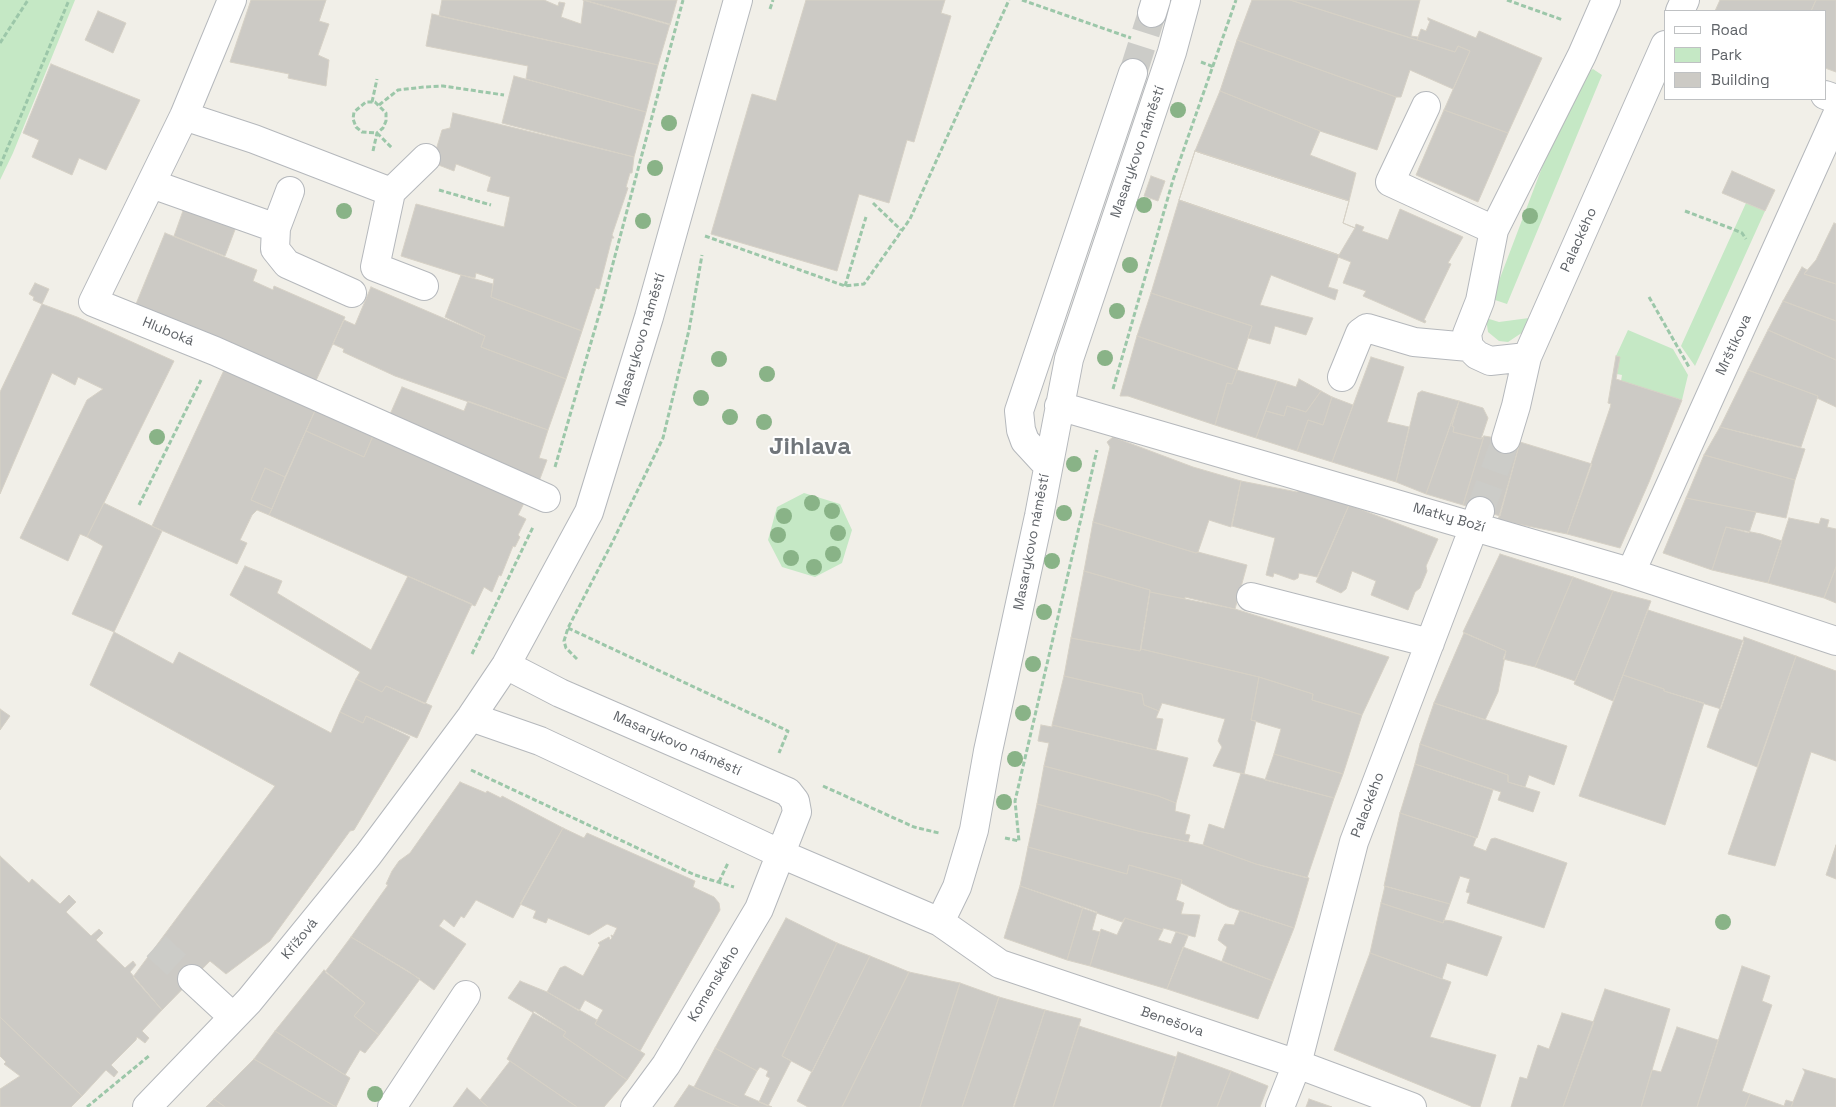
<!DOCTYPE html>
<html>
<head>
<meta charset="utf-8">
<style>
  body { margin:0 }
  #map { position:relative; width:1836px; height:1107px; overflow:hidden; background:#f1efe8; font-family:"Space Grotesk",sans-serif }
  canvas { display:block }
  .legend { position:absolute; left:1664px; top:10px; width:162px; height:90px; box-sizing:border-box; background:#fff; border:1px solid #bfc1c3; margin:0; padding:6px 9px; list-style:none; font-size:15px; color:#5f6368 }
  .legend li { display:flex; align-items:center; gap:10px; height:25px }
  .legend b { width:25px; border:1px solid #bfc1c3 }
</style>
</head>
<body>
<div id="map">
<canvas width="1836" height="1107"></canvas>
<ul class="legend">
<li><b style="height:6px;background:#fff"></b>Road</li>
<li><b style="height:14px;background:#c5e8c5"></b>Park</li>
<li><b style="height:14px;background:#cccac5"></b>Building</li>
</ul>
</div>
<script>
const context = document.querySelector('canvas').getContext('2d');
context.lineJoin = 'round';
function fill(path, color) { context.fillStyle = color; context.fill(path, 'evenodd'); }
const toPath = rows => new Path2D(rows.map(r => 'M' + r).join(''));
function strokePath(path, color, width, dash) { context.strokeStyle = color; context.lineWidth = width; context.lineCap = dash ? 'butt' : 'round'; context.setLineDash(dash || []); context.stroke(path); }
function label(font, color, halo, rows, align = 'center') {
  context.font = font + ' "Space Grotesk",sans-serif'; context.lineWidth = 4; context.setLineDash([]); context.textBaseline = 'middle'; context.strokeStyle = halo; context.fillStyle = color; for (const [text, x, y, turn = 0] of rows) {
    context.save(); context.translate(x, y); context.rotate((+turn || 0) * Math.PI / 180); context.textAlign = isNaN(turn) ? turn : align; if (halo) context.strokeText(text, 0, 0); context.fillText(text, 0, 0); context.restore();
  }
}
fill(toPath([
  [0,0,75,0,13,153,0,180],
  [1593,69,1602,75,1507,304,1492,299,1546,157,1586,73],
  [1746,203,1765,211,1695,366,1681,346],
  [1486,318,1499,322,1529,318,1523,332,1508,342,1499,341,1488,332],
  [1628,330,1673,349,1688,375,1682,400,1621,381,1622,375,1617,374,1619,357,1616,356],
  [804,493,840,504,852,530,842,563,815,577,782,567,768,540,777,507]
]), '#c5e8c5');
const building = toPath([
  [251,0,326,0,319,21,329,24,318,55,329,60,326,86,288,78,289,74,230,62,251,0],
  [442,0,544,0,558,6,559,2,565,3,561,17,581,24,584,0,670,24,658,65,439,16,442,0],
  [583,0,677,0,670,25,583,0],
  [806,0,945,0,941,13,951,16,914,142,907,140,889,203,859,194,837,271,711,234,752,94,776,101,806,0],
  [1252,0,1290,0,1455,52,1458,46,1470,51,1453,89,1410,70,1401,97,1396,97,1237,40,1252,0],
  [1290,0,1420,0,1411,36,1418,37,1417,40,1290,0],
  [1720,0,1816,0,1811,11,1715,11,1720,0],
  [1816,0,1836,0,1836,72,1825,68,1825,11,1811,11,1816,0],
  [98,11,126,23,113,53,85,40,98,11],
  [432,14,658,65,646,112,526,79,528,66,426,46,432,14],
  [1428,18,1476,38,1479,31,1542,58,1508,133,1444,110,1470,51,1458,46,1455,52,1417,40,1421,29,1426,31,1430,21,1428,20,1428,18],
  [1237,40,1396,97,1377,150,1320,131,1220,91,1237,40],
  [51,64,140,100,106,170,79,158,72,175,32,157,39,140,23,133,51,64],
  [514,76,646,112,634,157,502,123,514,76],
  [1220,91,1320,131,1310,155,1356,173,1349,201,1195,151,1220,91],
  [1444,110,1508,133,1478,202,1416,175,1444,110],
  [453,113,634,157,632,173,630,173,626,187,628,188,612,235,614,238,612,238,599,289,596,288,582,331,491,297,494,279,476,273,475,278,461,275,401,256,416,204,504,227,510,197,487,191,491,177,456,164,454,171,436,164,433,160,442,130,450,128,453,113],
  [1195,151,1349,201,1343,223,1355,228,1356,224,1364,227,1362,231,1388,240,1400,209,1463,237,1448,263,1451,264,1424,320,1426,321,1425,323,1363,296,1366,291,1343,283,1351,262,1338,257,1339,255,1179,200,1195,151],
  [1195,151,1349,201,1343,223,1355,228,1339,255,1179,200,1195,151],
  [1732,171,1775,190,1765,211,1722,193,1732,171],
  [1151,176,1165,181,1158,201,1144,196,1151,176],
  [1179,200,1339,255,1328,287,1338,290,1335,300,1271,275,1260,305,1313,318,1306,335,1275,326,1270,344,1248,338,1252,326,1151,293,1179,200],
  [184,208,236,227,225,256,174,236,184,208],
  [1834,223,1836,224,1836,284,1804,274,1816,260,1834,223],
  [165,233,257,270,253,281,273,290,274,286,345,317,314,385,136,304,165,233],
  [1802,267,1807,270,1804,274,1836,284,1836,321,1783,301,1802,267],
  [461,275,493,284,491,297,582,331,566,379,481,347,485,336,445,317,461,275],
  [35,283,49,289,42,304,33,300,34,297,29,294,35,283],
  [371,287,485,336,481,347,566,379,548,430,395,376,343,352,344,349,333,344,344,320,355,325,371,287],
  [1151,293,1252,326,1237,370,1137,336,1151,293],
  [1783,301,1836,321,1836,360,1768,330,1783,301],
  [42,304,77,317,174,361,87,537,80,534,68,561,20,538,87,400,103,389,78,377,75,385,52,373,0,494,0,392,42,304],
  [1768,330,1836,360,1836,407,1817,398,1818,396,1748,370,1768,330],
  [1137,336,1237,370,1232,384,1227,383,1215,425,1128,396,1120,396,1137,336],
  [1616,356,1620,357,1616,379,1682,400,1649,482,1620,548,1567,534,1610,408,1611,404,1608,403,1616,356],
  [1371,357,1404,367,1387,422,1409,427,1396,482,1332,462,1371,357],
  [225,368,317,406,285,477,265,468,251,500,272,509,269,515,257,510,252,515,240,540,247,543,237,564,152,526,225,368],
  [1237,370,1277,381,1256,438,1215,425,1227,383,1232,384,1237,370],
  [1748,370,1818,396,1801,447,1720,427,1748,370],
  [1299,379,1321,391,1306,412,1287,406,1284,416,1266,411,1277,381,1296,387,1299,379],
  [402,387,464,411,468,401,548,430,539,458,547,460,538,484,388,419,402,387],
  [1321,391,1332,397,1323,425,1308,420,1297,451,1256,438,1266,411,1284,416,1287,406,1306,412,1321,391],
  [1422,391,1459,401,1426,494,1396,482,1418,393,1422,391],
  [1332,397,1353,405,1332,462,1297,451,1308,420,1323,425,1332,397],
  [1459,401,1483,408,1488,418,1481,439,1453,432,1454,427,1452,426,1459,401],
  [317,406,375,431,364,457,306,431,317,406],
  [1456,409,1452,426,1454,427,1453,432,1481,439,1484,436,1463,505,1426,494,1456,409],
  [1720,427,1805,449,1795,480,1704,455,1720,427],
  [306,431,364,457,375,431,527,497,518,515,526,519,518,535,520,537,515,547,513,546,501,576,499,575,492,592,484,587,475,606,269,515,306,431],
  [1484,436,1520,442,1500,516,1463,505,1484,436],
  [1113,437,1193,467,1241,481,1231,527,1209,520,1198,552,1196,553,1093,522,1110,447,1107,442,1113,437],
  [1520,442,1592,464,1567,534,1498,520,1520,442],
  [1704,455,1795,480,1786,518,1686,498,1704,455],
  [265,468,285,477,272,509,251,500,265,468],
  [1241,481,1297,492,1300,490,1349,505,1317,577,1299,573,1298,578,1294,580,1274,573,1273,577,1266,575,1275,538,1232,526,1241,481],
  [1686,498,1756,512,1749,533,1726,527,1712,570,1663,553,1686,498],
  [104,503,162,531,114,632,72,614,103,546,87,537,104,503],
  [1349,505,1438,539,1426,566,1427,571,1420,588,1415,592,1408,610,1371,595,1376,581,1352,571,1346,589,1341,593,1316,582,1349,505],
  [1789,518,1819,524,1821,518,1829,520,1827,527,1836,529,1836,567,1824,598,1768,583,1789,518],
  [1093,522,1196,553,1198,552,1247,565,1235,609,1185,597,1185,599,1150,592,1150,590,1084,571,1093,522],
  [1726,527,1761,534,1782,541,1768,583,1712,570,1726,527],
  [1500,554,1573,577,1535,667,1503,659,1506,651,1463,632,1500,554],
  [245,566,282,581,277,593,371,650,408,576,472,604,425,704,386,686,382,692,356,679,360,672,230,595,245,566],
  [1836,567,1836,603,1824,598,1836,567],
  [1084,571,1150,590,1140,651,1071,638,1084,571],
  [1573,577,1613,591,1575,681,1535,667,1573,577],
  [1613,591,1651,601,1613,701,1574,684,1613,591],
  [1150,592,1235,609,1389,657,1362,715,1312,700,1313,694,1259,677,1141,649,1150,592],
  [1648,610,1744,641,1721,709,1664,691,1664,689,1623,675,1648,610],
  [114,632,173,664,179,652,331,733,340,712,363,723,366,716,410,737,354,830,350,831,270,941,226,974,210,961,162,1010,133,977,275,786,90,685,114,632],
  [1464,633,1506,651,1498,692,1485,720,1434,703,1464,633],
  [1744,637,1796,656,1757,767,1707,747,1744,637],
  [1071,638,1140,651,1141,649,1259,677,1251,720,1256,721,1244,774,1213,766,1222,747,1218,741,1225,719,1162,703,1159,711,1144,705,1142,694,1064,676,1071,638],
  [1796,656,1836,671,1836,761,1811,752,1775,866,1728,854,1796,656],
  [1623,675,1664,689,1664,691,1704,703,1665,825,1579,796,1623,675],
  [1064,676,1142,694,1144,705,1159,711,1156,718,1163,719,1156,750,1052,725,1064,676],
  [1259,677,1313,694,1312,700,1362,715,1343,774,1274,754,1281,729,1251,720,1259,677],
  [356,679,382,692,386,686,432,706,417,738,366,716,363,723,340,712,356,679],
  [1434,703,1567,746,1554,785,1529,775,1525,787,1508,782,1508,775,1420,744,1434,703],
  [0,709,10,716,0,730,0,709],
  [1041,725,1052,727,1052,725,1188,758,1176,803,1158,796,1044,766,1049,743,1038,741,1041,725],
  [1420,744,1508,775,1508,782,1540,792,1533,812,1498,800,1501,792,1415,764,1420,744],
  [1274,754,1343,774,1334,798,1265,780,1274,754],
  [1415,764,1493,790,1477,838,1400,813,1415,764],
  [1044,766,1158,796,1176,803,1175,811,1190,815,1185,834,1190,835,1188,842,1138,831,1037,804,1044,766],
  [1241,773,1334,798,1307,878,1256,864,1203,845,1209,824,1224,829,1241,773],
  [460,782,486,793,487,791,501,798,502,796,563,828,513,918,476,900,464,918,461,916,454,927,444,919,439,926,466,944,434,990,408,971,351,937,388,885,386,884,392,871,399,861,410,853,460,782],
  [1037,804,1138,831,1203,845,1256,864,1309,878,1294,928,1229,907,1181,883,1182,880,1129,865,1127,874,1028,847,1037,804],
  [1400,813,1476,838,1473,846,1486,851,1491,839,1495,838,1567,863,1544,928,1467,903,1470,893,1466,892,1470,879,1460,876,1450,904,1384,886,1400,813],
  [563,828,584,838,587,833,695,881,693,887,714,897,719,903,720,910,640,1051,595,1024,603,1010,585,1000,579,1011,547,992,560,968,565,966,583,976,600,945,598,943,609,937,610,940,612,938,611,935,613,936,617,928,607,924,589,935,548,918,546,923,533,918,536,911,520,904,563,828],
  [1836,845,1836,879,1826,875,1836,845],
  [1028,847,1127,874,1129,865,1182,880,1176,900,1184,903,1181,914,1200,915,1195,937,1163,928,1163,930,1125,918,1122,922,1020,886,1028,847],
  [0,856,29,883,32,879,60,904,69,895,76,902,66,912,91,936,99,929,103,933,96,940,125,968,133,961,136,965,130,972,162,1010,142,1031,149,1038,145,1043,137,1037,136,1040,111,1065,118,1072,114,1077,106,1070,82,1096,0,1017,0,856],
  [1020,886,1083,907,1067,960,1004,938,1020,886],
  [1385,886,1450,904,1443,923,1381,903,1385,886],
  [1381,903,1443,923,1444,920,1452,921,1502,937,1487,976,1447,963,1442,979,1370,953,1381,903],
  [1083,907,1097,912,1092,930,1100,932,1090,966,1067,960,1083,907],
  [1240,910,1294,928,1273,981,1222,961,1227,947,1218,940,1221,931,1225,924,1234,925,1240,910],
  [786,918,837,943,782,1056,791,1061,768,1106,759,1102,770,1078,766,1076,768,1071,760,1067,757,1071,715,1048,786,918],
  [1125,918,1163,930,1158,940,1171,944,1176,932,1188,936,1167,989,1090,966,1101,929,1117,935,1125,918],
  [351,937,420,979,379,1035,354,1016,365,1003,325,972,351,937],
  [837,943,870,956,812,1072,782,1056,837,943],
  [1183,947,1273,981,1258,1019,1167,989,1183,947],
  [1370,953,1451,982,1430,1037,1496,1055,1480,1107,1473,1107,1334,1050,1370,953],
  [870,956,909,972,842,1107,808,1107,797,1101,870,956],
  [1742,966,1770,976,1762,1001,1772,1005,1742,1091,1750,1094,1745,1107,1697,1107,1742,966],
  [324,970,365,1003,354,1016,379,1035,365,1053,360,1050,345,1075,275,1031,324,970],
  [909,972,960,983,920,1107,842,1107,909,972],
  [520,981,547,992,597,1020,595,1024,645,1054,627,1080,563,1036,566,1032,508,998,520,981],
  [960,983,999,997,962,1107,920,1107,960,983],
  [1605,989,1670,1009,1641,1107,1563,1107,1605,989],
  [999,997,1045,1010,1013,1107,962,1107,999,997],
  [1045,1010,1081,1019,1053,1107,1014,1107,1045,1010],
  [534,1011,566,1032,563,1036,627,1080,604,1107,577,1107,507,1059,534,1011],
  [1562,1013,1594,1022,1563,1107,1511,1107,1520,1077,1527,1079,1538,1045,1549,1049,1562,1013],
  [0,1017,82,1096,71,1107,0,1107,0,1089,20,1076,4,1064,6,1062,0,1056,0,1017],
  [1079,1026,1176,1057,1160,1107,1053,1107,1079,1026],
  [1677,1027,1718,1040,1697,1107,1641,1107,1652,1070,1661,1072,1677,1027],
  [275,1031,350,1078,336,1107,254,1059,275,1031],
  [715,1048,757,1071,744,1095,772,1107,739,1107,694,1087,715,1048],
  [1178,1052,1231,1071,1217,1107,1161,1107,1178,1052],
  [254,1059,336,1107,337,1107,225,1107,214,1099,254,1059],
  [510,1061,577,1107,488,1107,480,1100,510,1061],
  [1803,1069,1836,1079,1836,1107,1791,1107,1805,1072,1803,1069],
  [1231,1071,1268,1086,1260,1107,1217,1107,1231,1071],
  [689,1085,694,1087,739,1107,674,1107,689,1085],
  [467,1088,480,1100,488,1107,453,1107,467,1088],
  [1750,1094,1784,1106,1786,1100,1793,1102,1791,1107,1745,1107,1750,1094],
  [214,1099,225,1107,206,1107,214,1099],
  [1309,1099,1332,1107,1306,1107,1309,1099]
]);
fill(building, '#cccac5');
strokePath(building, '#d6d1c6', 1);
strokePath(toPath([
  [1133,73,1152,13],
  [1480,511,1506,439],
  [156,946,192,979]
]), '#ccccc8', 28, [28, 14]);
const minor = toPath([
  [232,0,184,116,93,302,215,351,546,498],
  [1680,11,1685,0],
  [1152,13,1156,0],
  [1825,95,1836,99],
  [1426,106,1390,182,1494,230],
  [184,116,254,139,391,192],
  [152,184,276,228],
  [290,191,276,228,275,249,287,264,352,293],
  [424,286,375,267,391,192,426,158],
  [1527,357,1490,361,1477,355,1469,347,1467,334,1480,301,1494,230,1582,55,1606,0],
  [1342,377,1360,333,1367,328,1414,342,1469,347],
  [1059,406,1619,569,1836,641],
  [1506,439,1516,406,1527,357,1665,45],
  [1048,466,1025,441,1021,430,1019,411,1133,73],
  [1631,572,1836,117],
  [1251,597,1430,643],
  [506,665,560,693,788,792,795,801,797,812,759,909,666,1065,635,1107],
  [471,717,540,741,781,854,940,922,1000,964,1297,1064,1412,1107],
  [940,922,957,887,974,830,988,751,1039,516,1069,359,1172,52,1186,0],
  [192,979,233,1017],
  [147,1107,249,1001,368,855,471,717,506,665,589,512,649,317,738,0],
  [392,1107,466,995],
  [1280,1107,1297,1064,1354,842,1480,511]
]);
strokePath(minor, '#b5b8bc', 30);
strokePath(toPath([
  [1022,0,1131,38],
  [1507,0,1563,20],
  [770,9,773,0],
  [0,43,28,0],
  [1201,62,1214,67],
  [372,102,377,79],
  [379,105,398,90,424,87,443,86,504,95],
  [377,133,392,148],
  [373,151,377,133,383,128,386,121,386,113,375,102,366,102,354,112,353,119,356,127,362,132,377,133],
  [0,166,69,0],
  [439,190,491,205],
  [873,203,901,230],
  [1685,211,1730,228,1742,233,1746,239],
  [705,236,845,286,864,284,910,219,1009,0],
  [845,286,866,217],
  [1649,297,1689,367],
  [1113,389,1173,180,1236,0],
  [555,467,603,301,683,0],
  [139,505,201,380],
  [568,628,788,731,779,753],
  [472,654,533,527],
  [577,659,566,648,564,641,568,628,613,541,663,438,689,330,702,255],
  [471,770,695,875,734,887],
  [823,786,914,827,939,833],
  [1005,838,1019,841,1015,801,1097,450],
  [719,882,728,863],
  [87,1107,150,1055]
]), '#9cc7a9', 3, [5, 2.5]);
strokePath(minor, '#fff', 28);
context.fillStyle = '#89b387';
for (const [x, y] of [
  [1178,110],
  [669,123],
  [655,168],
  [1144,205],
  [344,211],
  [1530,216],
  [643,221],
  [1130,265],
  [1117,311],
  [1105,358],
  [719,359],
  [767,374],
  [701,398],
  [730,417],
  [764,422],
  [157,437],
  [1074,464],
  [812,503],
  [832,511],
  [1064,513],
  [784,516],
  [838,533],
  [778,535],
  [833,554],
  [791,558],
  [1052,561],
  [814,567],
  [1044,612],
  [1033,664],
  [1023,713],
  [1015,759],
  [1004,802],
  [1723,922],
  [375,1094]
]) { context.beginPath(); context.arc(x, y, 8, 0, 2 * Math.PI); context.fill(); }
label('14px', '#5f6368', '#fff', [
  ["Masarykovo náměstí",1138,152,-71],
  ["Palackého",1579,240,-66],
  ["Hluboká",168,332,22],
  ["Masarykovo náměstí",641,340,-73],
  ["Mrštíkova",1734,345,-65],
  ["Matky Boží",1449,518,16],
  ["Masarykovo náměstí",1032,542,-79],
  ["Masarykovo náměstí",677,744,24],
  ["Palackého",1368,805,-69],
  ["Křížová",300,939,-51],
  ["Komenského",714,984,-59],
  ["Benešova",1172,1022,19]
]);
label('bold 24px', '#70757a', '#fff', [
  ["Jihlava",810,447]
]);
</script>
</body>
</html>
